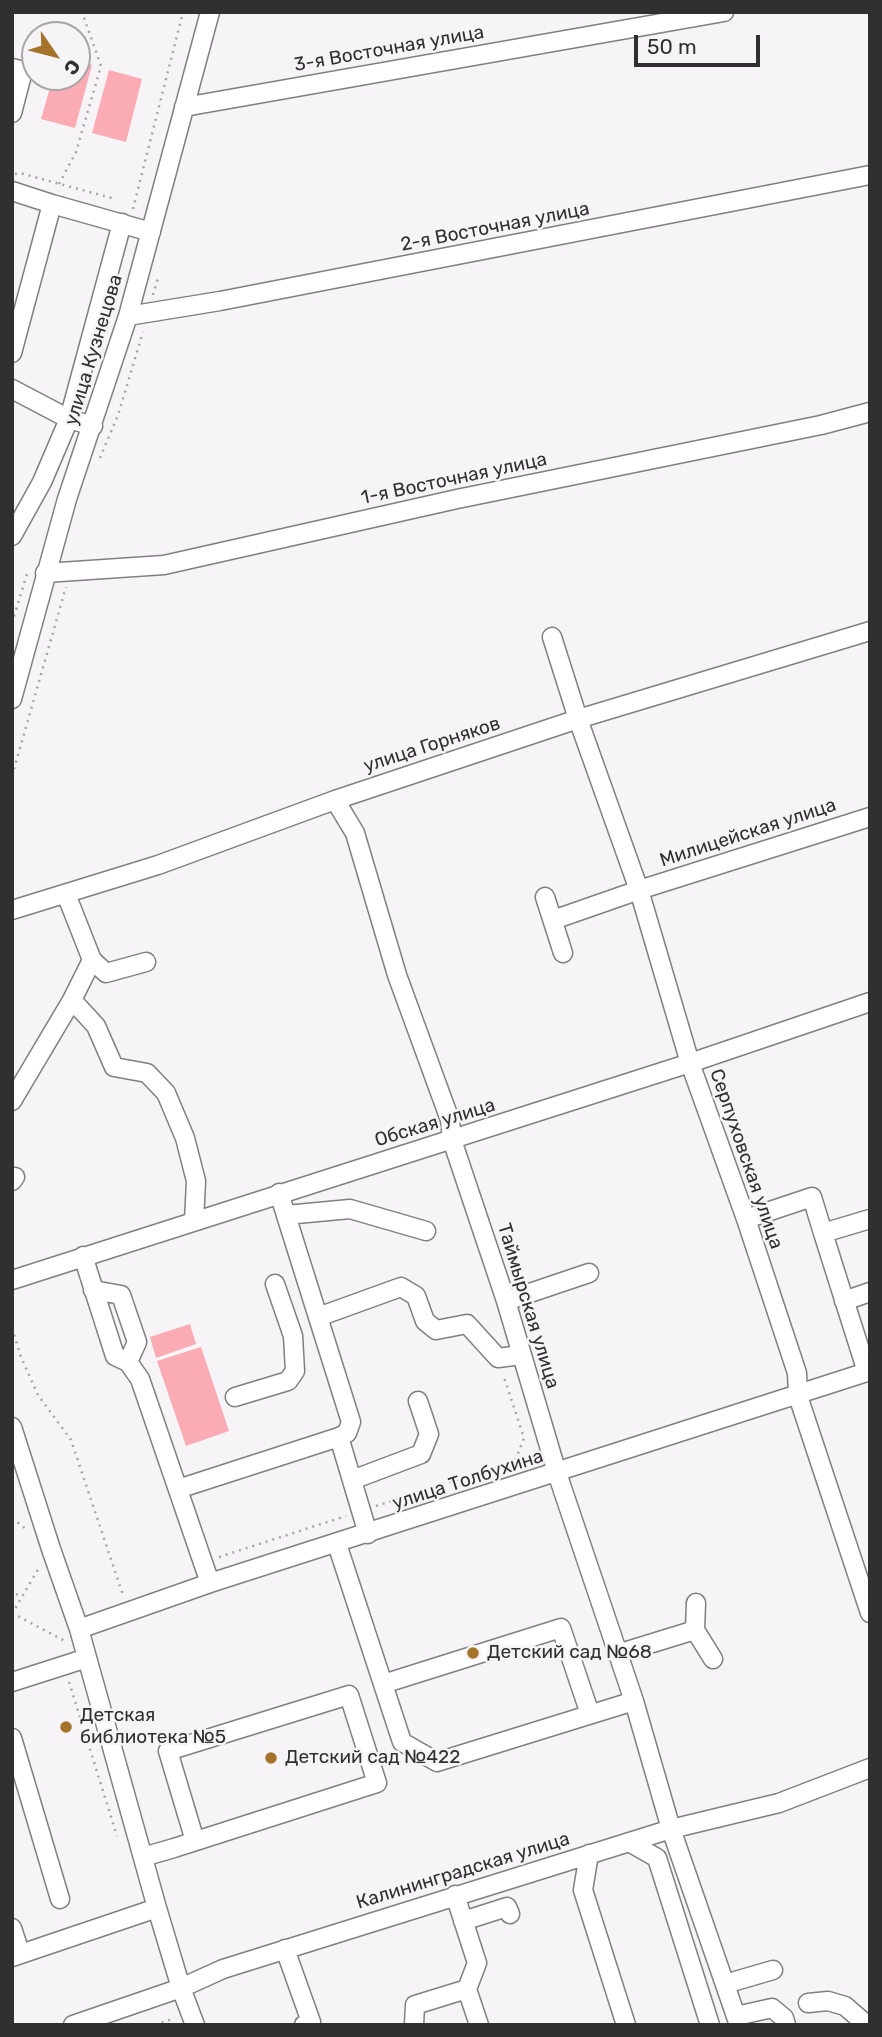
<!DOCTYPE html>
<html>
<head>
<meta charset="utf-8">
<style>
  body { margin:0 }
  #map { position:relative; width:882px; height:2037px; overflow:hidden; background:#f6f4f6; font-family:Rubik,sans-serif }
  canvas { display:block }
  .frame { position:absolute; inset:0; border:14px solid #313031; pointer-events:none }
  .north { position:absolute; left:21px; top:21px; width:70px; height:70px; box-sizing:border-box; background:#f6f4f6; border:2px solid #a7a6a7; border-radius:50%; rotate:125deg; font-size:19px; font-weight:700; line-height:28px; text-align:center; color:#313031 }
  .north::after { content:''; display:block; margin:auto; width:24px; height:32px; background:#a6732a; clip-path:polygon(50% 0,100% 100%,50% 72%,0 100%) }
  .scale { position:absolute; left:634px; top:35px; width:126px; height:32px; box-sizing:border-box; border:4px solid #313031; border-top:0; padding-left:9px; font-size:21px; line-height:24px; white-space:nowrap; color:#313031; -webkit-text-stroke:5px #f6f4f6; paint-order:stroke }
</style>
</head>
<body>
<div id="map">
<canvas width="882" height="2037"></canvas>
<div class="frame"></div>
<div class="north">С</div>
<div class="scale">50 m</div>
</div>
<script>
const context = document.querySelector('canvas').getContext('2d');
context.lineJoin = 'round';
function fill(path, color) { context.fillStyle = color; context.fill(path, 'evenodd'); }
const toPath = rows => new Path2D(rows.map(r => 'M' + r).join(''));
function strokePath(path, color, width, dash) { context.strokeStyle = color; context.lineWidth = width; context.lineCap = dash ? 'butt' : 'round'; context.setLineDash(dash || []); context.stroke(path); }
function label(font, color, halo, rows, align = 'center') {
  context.font = font + ' Rubik,sans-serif'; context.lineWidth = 5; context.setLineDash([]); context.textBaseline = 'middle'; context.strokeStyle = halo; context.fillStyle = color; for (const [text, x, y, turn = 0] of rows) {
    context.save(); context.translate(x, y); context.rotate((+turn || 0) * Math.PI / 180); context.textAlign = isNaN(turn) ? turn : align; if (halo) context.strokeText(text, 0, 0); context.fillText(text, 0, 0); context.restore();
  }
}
fill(toPath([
  [77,61,92,65,75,128,41,119,53,77,77,77],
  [109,70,142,79,126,142,92,133],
  [190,1324,196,1344,156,1358,150,1337],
  [201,1347,229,1431,186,1446,157,1361]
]), '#faabb4');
const minor = toPath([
  [12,68,23,71,12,113],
  [184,107,724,12],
  [12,191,52,204],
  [128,316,220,301,870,175],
  [12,353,52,204,151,232],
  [12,389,69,419,93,426],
  [12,536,42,482,69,419,122,223],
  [45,573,164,565,457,499,821,425,870,412],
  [552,637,578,719,639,890,690,1063,746,1219,797,1373,798,1396,870,1613],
  [12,699,67,499,128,316,210,12],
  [335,800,355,833,397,975,450,1120,452,1140,506,1301,557,1473,634,1701,671,1829,739,2025],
  [545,897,563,953],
  [12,910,158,865,335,800,578,719,870,631],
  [553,920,639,890,870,817],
  [92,960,106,973,146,962],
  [72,1000,96,1026,114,1067,147,1073,166,1093,185,1138,196,1181,194,1221],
  [12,1101,72,1000,92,960,66,894],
  [12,1181,15,1177],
  [286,1215,350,1209,426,1231],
  [746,1219,812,1197,823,1233],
  [83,1256,115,1356,128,1362,140,1379,210,1583],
  [12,1280,690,1063,870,1002],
  [93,1290,121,1295,137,1342,128,1362],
  [506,1301,589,1273],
  [844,1301,870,1292],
  [318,1317,401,1287,416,1296,425,1321,436,1330,467,1324,498,1358,521,1355],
  [867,1372,823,1233,870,1219],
  [235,1397,288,1381,295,1371,293,1336,275,1284],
  [12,1427,51,1549,79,1629,157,1908,181,1988,195,2025],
  [339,1437,368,1534],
  [352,1480,421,1454,429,1434,418,1401],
  [178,1489,339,1437,347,1433,351,1422,279,1193],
  [337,1544,402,1742,437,1762,634,1701],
  [696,1603,695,1630,713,1659],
  [79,1629,210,1583,870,1371],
  [617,1654,695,1630],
  [12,1682,87,1658],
  [383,1684,561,1628,590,1714],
  [12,1738,60,1899],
  [629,1842,657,1858,710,2025],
  [589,1854,583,1890,626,2025],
  [143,1857,174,1848,377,1783,349,1695,168,1751,195,1841],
  [463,1921,507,1907,510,1914],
  [12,1928,20,1953],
  [285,1949,311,2022,304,2025],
  [12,1957,157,1908],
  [725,1984,773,1970],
  [467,1989,479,2025],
  [808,2003,828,2001,845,2006,867,2025],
  [736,2016,772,2008,784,2018,786,2025],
  [73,2025,181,1988,223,1969,671,1829,779,1803,870,1768],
  [414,2025,415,2005,467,1989,477,1963,455,1895]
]);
strokePath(minor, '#817f81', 21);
strokePath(toPath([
  [15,174,20,173,115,199],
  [59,184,76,152,101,66,82,12],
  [133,209,183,12],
  [153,295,158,278],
  [100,458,118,415,143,332],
  [12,623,27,574],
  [12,776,66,587],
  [12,1328,21,1357,38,1395,71,1440,123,1595],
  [376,1506,515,1461,524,1438,503,1374],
  [12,1518,26,1529],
  [219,1557,346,1516],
  [12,1588,19,1597],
  [12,1613,65,1641],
  [12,1614,40,1566],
  [69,1682,117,1836],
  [155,2025,175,2018]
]), '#a6a5a6', 2.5, [2, 5]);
strokePath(minor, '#fff', 18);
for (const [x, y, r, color] of [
  [473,1653,7,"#a6732a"],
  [66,1727,7,"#a6732a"],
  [271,1758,7,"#a6732a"]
]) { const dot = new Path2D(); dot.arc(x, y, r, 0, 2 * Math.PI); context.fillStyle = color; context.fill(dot); strokePath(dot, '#f6f4f6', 2.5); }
label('19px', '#313031', '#f6f4f6', [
  ["3-я Восточная улица",389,49,-10],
  ["2-я Восточная улица",495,227,-11],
  ["улица Кузнецова",94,350,-73],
  ["1-я Восточная улица",454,479,-12],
  ["улица Горняков",432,745,-18],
  ["Милицейская улица",748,833,-18],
  ["Обская улица",435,1123,-17],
  ["Серпуховская улица",746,1159,71],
  ["Таймырская улица",528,1306,73],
  ["улица Толбухина",468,1480,-18],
  ["Калининградская улица",463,1871,-17]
]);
label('19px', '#313031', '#f6f4f6', [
  ["Детский сад №68",487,1653],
  ["Детская",80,1716],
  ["библиотека №5",80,1738],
  ["Детский сад №422",285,1758]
], 'left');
</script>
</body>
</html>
